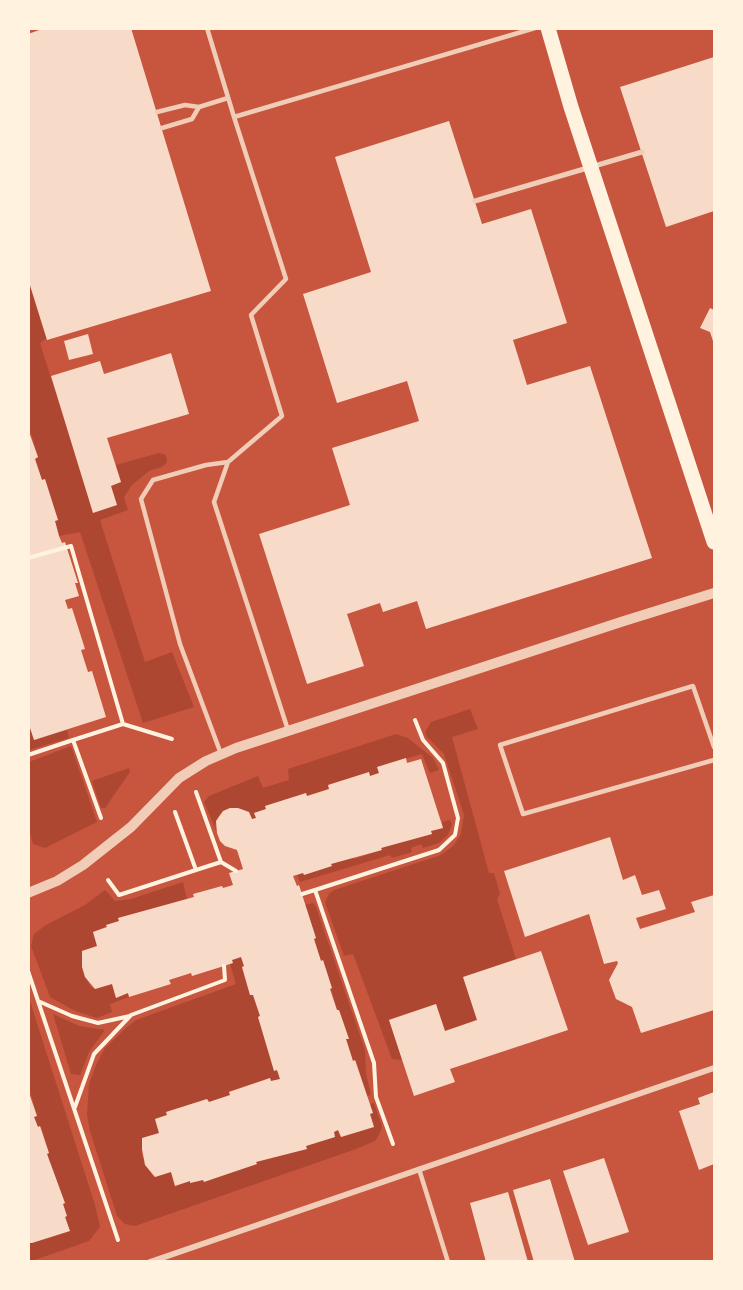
<!DOCTYPE html>
<html>
<head>
<meta charset="utf-8">
<style>
  body { margin:0 }
  #map { position:relative; width:743px; height:1290px; overflow:hidden; background:#c8553d; font-family:Ubuntu,sans-serif }
  canvas { display:block }
  .frame { position:absolute; inset:0; border:30px solid #fff3e0; pointer-events:none }
</style>
</head>
<body>
<div id="map">
<canvas width="743" height="1290"></canvas>
<div class="frame"></div>
</div>
<script>
const context = document.querySelector('canvas').getContext('2d');
context.lineJoin = 'round';
function fill(path, color) { context.fillStyle = color; context.fill(path, 'evenodd'); }
const toPath = rows => new Path2D(rows.map(r => 'M' + r).join(''));
function strokePath(path, color, width, dash) { context.strokeStyle = color; context.lineWidth = width; context.lineCap = dash ? 'butt' : 'round'; context.setLineDash(dash || []); context.stroke(path); }
fill(toPath([
  [28,279,47,338,40,343,93,512,117,505,111,486,121,482,116,465,159,453,166,455,167,462,162,467,149,471,132,485,124,497,128,510,100,520,145,662,172,652,194,707,143,723,80,532,59,536,55,521,58,520,45,479,42,480,35,459,38,457,29,427],
  [470,709,478,729,452,737,489,873,494,873,500,894,497,899,516,959,463,977,477,1020,445,1031,436,1004,389,1019,402,1060,392,1059,353,954,344,956,325,902,329,894,334,890,441,855,454,845,461,834,464,815,444,754,427,737,425,732,431,722],
  [28,722,35,740,67,730,69,738,29,750],
  [396,734,408,738,433,758,439,770,430,773,422,754,377,767,379,773,370,776,369,772,328,785,329,789,307,796,306,793,265,806,266,809,255,813,256,818,252,819,249,813,244,810,230,808,219,815,215,825,217,833,204,802,209,796,258,776,263,788,289,780,288,769],
  [71,746,97,822,45,848,33,844,29,829,29,762],
  [129,768,130,772,105,808,101,808,92,781],
  [450,820,452,824,448,835,439,843,423,848,421,844,411,848,412,852,392,858,390,855,300,882,297,875,303,873,304,875,332,866,331,864,353,857,354,859,382,850,381,848,432,834,431,831,443,828,442,822],
  [183,882,187,899,118,918,119,921,93,932,97,946,82,951,82,967,85,977,91,987,95,989,112,984,116,997,128,993,129,997,110,1004,112,1012,97,1018,75,1011,50,997,31,946,34,934,46,925,85,905,105,890,115,901,131,899],
  [313,903,316,907,365,1050,366,1074,371,1094,367,1097,356,1060,353,1061,346,1039,349,1038,339,1010,337,1010,323,960,321,961,314,939,316,938,305,905],
  [241,957,244,966,242,968,250,995,253,995,260,1016,258,1017,274,1070,277,1070,280,1079,271,1081,270,1078,229,1091,230,1095,209,1102,207,1099,166,1112,167,1115,155,1119,159,1133,142,1139,142,1155,152,1175,155,1177,171,1172,175,1186,190,1181,191,1183,203,1180,204,1181,257,1164,256,1162,306,1149,306,1146,335,1137,334,1132,338,1130,341,1137,374,1127,370,1114,373,1113,370,1104,374,1103,382,1126,380,1133,375,1141,356,1149,135,1226,125,1224,117,1216,90,1131,87,1115,89,1084,96,1065,105,1048,126,1028,136,1020,236,984,230,964,233,963,232,960],
  [28,995,95,1205,100,1227,89,1241,29,1262,29,1243,69,1231,63,1204,65,1203,47,1154,49,1153,41,1127,38,1127,34,1117,37,1115,29,1088],
  [53,1014,79,1026,105,1030,89,1052,80,1075,71,1074]
]), '#ae4732');
fill(toPath([
  [45,28,131,28,211,291,47,340,28,279,28,34],
  [714,57,714,211,666,227,620,87],
  [449,121,482,224,531,209,567,323,513,340,527,385,590,366,652,558,426,629,417,601,383,612,380,603,347,614,364,666,307,684,259,534,350,505,332,448,419,421,407,381,337,403,303,294,371,272,335,157],
  [710,308,714,310,714,344,710,332,700,328],
  [88,334,93,354,69,360,64,341],
  [171,353,189,414,107,438,121,482,111,486,117,505,93,513,51,376,100,361,104,374],
  [28,429,38,457,35,459,42,480,45,479,58,520,55,521,59,536,62,543,65,542,78,583,75,583,79,596,65,600,68,609,72,608,85,649,81,650,88,672,92,671,106,717,34,740,28,722],
  [406,758,407,763,421,759,443,828,431,831,432,834,381,848,382,850,331,864,332,866,304,875,303,873,293,876,297,886,299,885,316,938,314,939,321,961,323,960,332,988,330,989,337,1010,339,1010,349,1039,346,1039,353,1061,355,1060,373,1113,370,1114,374,1127,341,1137,338,1130,334,1132,335,1137,306,1146,307,1149,256,1162,257,1164,204,1182,203,1180,190,1183,190,1181,175,1186,171,1172,155,1177,145,1165,142,1149,142,1138,159,1133,155,1119,167,1115,166,1112,207,1099,209,1102,230,1095,229,1092,270,1078,271,1081,280,1079,277,1070,274,1071,258,1017,260,1016,253,995,250,995,242,967,244,966,241,957,232,960,233,963,224,966,192,976,191,973,169,980,171,984,129,997,128,993,116,998,112,984,95,989,85,977,82,967,82,951,97,946,93,932,107,927,106,925,119,921,118,918,194,897,193,894,222,886,223,888,233,885,229,873,243,869,237,850,225,846,220,841,217,833,216,821,223,811,230,808,238,808,249,812,252,819,256,818,254,813,266,809,265,806,306,793,307,796,329,789,328,785,369,772,370,776,379,773,377,767],
  [610,837,623,880,635,875,642,895,659,890,666,909,636,918,640,929,695,912,691,902,714,895,714,1010,641,1033,632,1007,616,999,609,980,618,963,617,961,604,964,589,914,525,937,504,871],
  [541,951,568,1030,450,1069,455,1082,414,1096,389,1020,436,1004,445,1031,477,1020,463,977],
  [28,1090,37,1116,34,1117,38,1127,40,1126,49,1153,47,1154,65,1203,63,1204,67,1216,65,1217,70,1231,32,1243,28,1243],
  [714,1092,714,1164,699,1170,679,1111,700,1104,698,1098],
  [604,1158,629,1232,588,1245,563,1171],
  [550,1179,575,1262,534,1262,513,1190],
  [508,1192,528,1262,486,1262,470,1203]
]), '#f7dbc8');
strokePath(toPath([
  [28,558,71,546,123,724,73,740],
  [123,724,172,739],
  [28,755,73,740,101,818],
  [221,862,236,871],
  [196,870,221,862,196,792],
  [108,880,119,895,196,870,175,812],
  [302,894,315,890],
  [28,971,118,1240],
  [38,1001,72,1016,98,1023,130,1016],
  [75,1107,94,1054,131,1015,225,980,224,966],
  [393,1144,376,1097,374,1063,315,890,439,850,455,835,458,818,443,763,423,740,415,720]
]), '#fff3e0', 4);
strokePath(toPath([
  [207,28,234,117,535,28],
  [157,112,185,105,199,107,228,98],
  [234,117,286,279,251,315,282,416,228,462,214,502,288,730],
  [162,128,192,119,199,107],
  [714,747,693,686,500,745,523,814,714,760],
  [221,754,180,644,141,499,153,480,206,465,228,462],
  [419,1169,448,1262]
]), '#f1ccb7', 4.5);
strokePath(toPath([
  [475,201,642,152]
]), '#f1ccb7', 5);
strokePath(toPath([
  [150,1262,714,1068]
]), '#f1ccb7', 6);
strokePath(toPath([
  [28,893,57,881,83,865,131,827,179,778,206,761,236,748,624,621,714,593]
]), '#f1ccb7', 10);
strokePath(toPath([
  [548,28,571,107,714,542]
]), '#fff3e0', 15);
</script>
</body>
</html>
